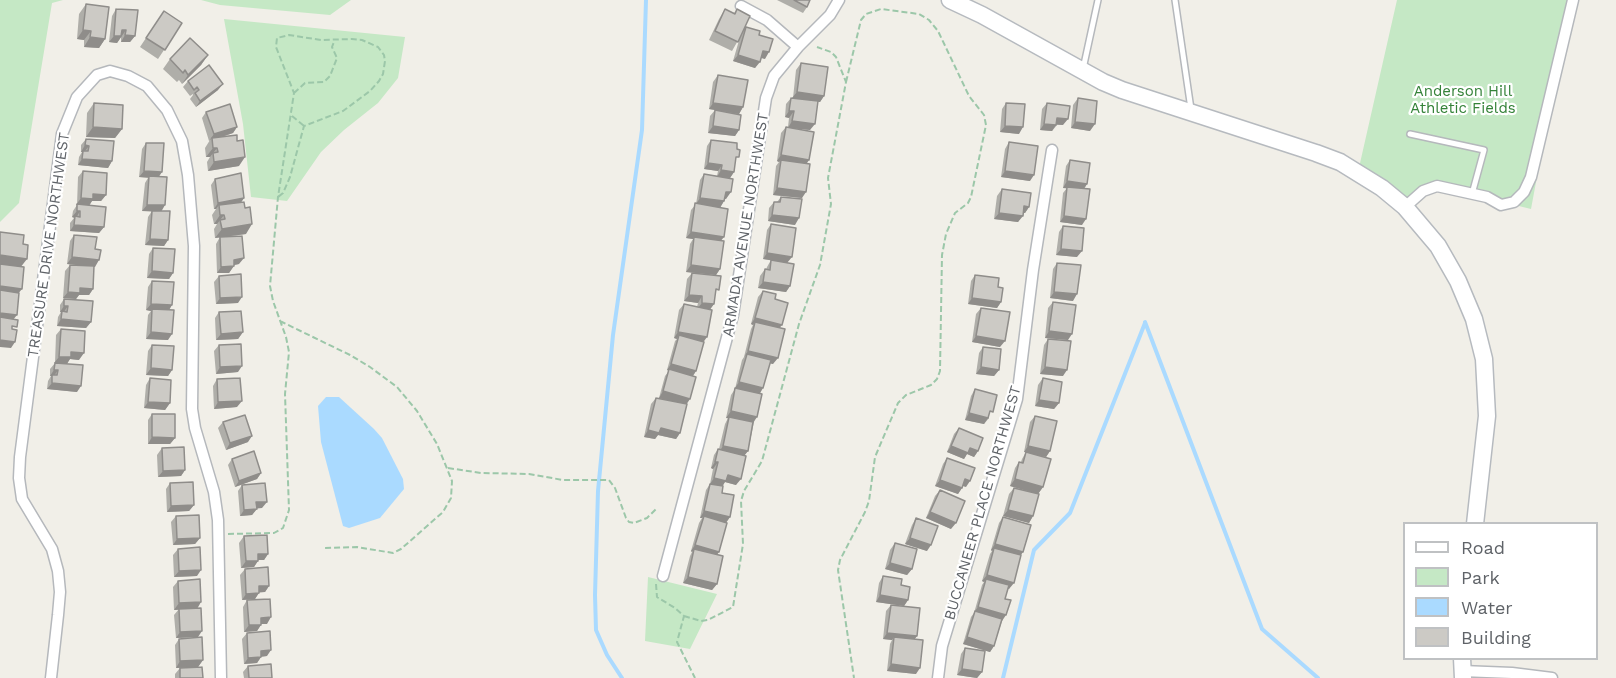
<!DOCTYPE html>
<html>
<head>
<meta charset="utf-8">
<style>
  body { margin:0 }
  #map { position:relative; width:1616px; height:678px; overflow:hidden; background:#f1efe8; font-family:"Work Sans",sans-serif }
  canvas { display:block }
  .legend { position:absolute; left:1403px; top:522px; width:195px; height:138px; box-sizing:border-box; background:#fff; border:2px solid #bfc1c3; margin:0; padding:8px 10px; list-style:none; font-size:18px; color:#5f6368 }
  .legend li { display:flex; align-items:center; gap:12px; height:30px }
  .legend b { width:30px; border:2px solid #bfc1c3 }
</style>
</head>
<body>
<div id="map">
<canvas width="1616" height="678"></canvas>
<ul class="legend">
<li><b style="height:8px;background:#fff"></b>Road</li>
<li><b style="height:16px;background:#c5e8c5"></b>Park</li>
<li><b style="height:16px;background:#aadaff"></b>Water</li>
<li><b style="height:16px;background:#cccac5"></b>Building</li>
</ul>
</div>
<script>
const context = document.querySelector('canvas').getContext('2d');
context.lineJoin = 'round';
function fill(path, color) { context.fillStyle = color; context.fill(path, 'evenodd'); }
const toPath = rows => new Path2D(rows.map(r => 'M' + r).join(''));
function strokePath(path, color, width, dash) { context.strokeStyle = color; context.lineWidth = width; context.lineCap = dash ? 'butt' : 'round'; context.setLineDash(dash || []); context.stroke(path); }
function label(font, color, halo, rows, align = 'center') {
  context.font = font + ' "Work Sans",sans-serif'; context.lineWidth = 4.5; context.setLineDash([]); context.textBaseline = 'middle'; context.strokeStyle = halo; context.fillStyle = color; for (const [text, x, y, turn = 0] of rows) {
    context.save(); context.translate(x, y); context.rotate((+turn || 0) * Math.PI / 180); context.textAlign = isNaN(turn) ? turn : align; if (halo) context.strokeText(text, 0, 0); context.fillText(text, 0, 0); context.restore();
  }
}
fill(toPath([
  [0,0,63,0,52,3,19,203,0,222],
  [201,0,351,0,330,15,220,5],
  [1397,0,1570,0,1531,209,1437,186,1405,207,1358,172],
  [224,19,405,37,398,78,378,103,344,130,321,152,287,201,251,197,243,124],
  [648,577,717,594,690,649,645,641]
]), '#c5e8c5');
fill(toPath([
  [326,397,339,397,374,429,382,438,403,479,404,489,380,518,349,528,343,526,321,442,318,406]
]), '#aadaff');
strokePath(toPath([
  [1145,322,1262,629,1318,678],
  [622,678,607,655,596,630,595,595,598,491,613,335,642,130,646,0],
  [1003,678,1034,550,1070,513,1145,323]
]), '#aadaff', 4);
const service = toPath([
  [1175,0,1191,109],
  [1083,69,1098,0],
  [1410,134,1484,150,1472,194]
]);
const minor = toPath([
  [741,6,767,20,798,47],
  [1405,207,1423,191,1437,186,1487,197,1501,205,1514,202,1524,192,1531,177,1573,0],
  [663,576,733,315,766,98,774,76,798,47,830,15,839,0],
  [1462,671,1512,673,1552,678],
  [51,678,58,615,60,592,58,571,52,549,22,499,19,478,20,457,62,134,77,97,97,75,110,71,128,76,147,86,167,110,182,141,188,175,194,246,192,409,195,428,214,492,218,520,221,678],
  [938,678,942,646,1017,399,1033,270,1052,150]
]);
const secondary = toPath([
  [950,0,982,15,1103,82,1122,90,1316,153,1340,162,1382,188,1405,207,1438,246,1458,281,1474,319,1484,359,1487,416,1475,524],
  [1462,658,1463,678]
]);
strokePath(service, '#b5b8bc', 8);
strokePath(minor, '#b5b8bc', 13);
strokePath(secondary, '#b6babf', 19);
strokePath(toPath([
  [846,82,861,20,866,14,881,9,919,14,929,20,938,31,969,96,984,115,986,125,971,197,968,203,955,213,946,234,942,255,940,371,937,379,931,385,906,395,898,403,875,457,869,501,865,512,840,560,838,570,854,678],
  [294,93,305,83,324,82,330,76,337,58,332,47,335,39],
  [292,116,304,126],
  [280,321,350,355,370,367,397,387,417,411,437,444,452,481,451,498,443,512,401,549,393,553,357,547,323,548],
  [448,468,481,473,529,474,563,480,609,480,615,488,626,518,629,522,634,523,647,518,657,508],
  [228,534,274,533,283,528,289,510,285,394,289,352,286,337,273,301,270,286,278,197,294,93,276,47,277,38,289,35,321,40,352,39,362,40,378,47,384,55,385,61,383,74,379,81,370,91,343,111,304,126,290,177,283,193,278,197],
  [656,584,657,597,675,608,684,616,677,642,695,678],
  [684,616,701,621,708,620,733,607,743,544,741,501,744,491,762,461,799,324,820,265,831,204,828,178,846,82,836,57,831,52,817,47]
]), '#9cc7a9', 2, [6, 3]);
strokePath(service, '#fff', 5);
strokePath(minor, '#fff', 10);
strokePath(secondary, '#fff', 16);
fill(toPath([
  [777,0,810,0,807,7,803,13],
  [86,4,105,39,99,48,84,47,84,40,77,39,79,14],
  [116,9,135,36,130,42,121,42,121,37,117,43,109,42,112,16],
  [725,9,734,13,737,9,743,31,746,27,759,35,765,59,761,58,755,68,733,61,740,37,732,51,709,40,719,19],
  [164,11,182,23,158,59,140,47],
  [208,55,201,65,182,84,179,80,177,82,163,69,170,59],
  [801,63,824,96,820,102,818,102,810,130,795,128,807,163,802,198,773,195,776,166,779,162,777,161,781,133,786,127,788,127,789,118,785,117,786,104,791,98,793,98,796,70],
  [718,75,743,107,739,114,739,130,735,136,708,133,710,116,715,110,709,109,713,82],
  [188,81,218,90,196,107,190,99,193,95,193,94,190,96,183,87],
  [1078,98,1090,131,1071,128,1073,105],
  [94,103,122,129,115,138,86,137,87,113],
  [1006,103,1019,134,1000,132,1002,109],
  [1047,103,1063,125,1057,125,1052,131,1040,130,1042,109],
  [206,112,237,127,233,133,222,137,239,166,208,171,207,162,210,157,206,157,205,148,210,140,209,141,202,118],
  [86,139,112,161,108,168,78,165,79,157,82,152,81,152,81,145],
  [711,140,735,163,734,172,730,178,726,199,725,198,724,201,720,207,721,241,720,269,716,275,686,272,690,244,693,239,686,238,691,210,696,204,700,180,704,174,717,176,718,171,704,169,707,146],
  [1009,142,1030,181,1001,177,1005,149],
  [146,143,159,177,161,211,168,240,164,246,145,245,148,217,152,211,142,211,145,183,148,178,139,177,142,149],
  [1070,160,1087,184,1084,189,1082,225,1060,222,1063,193,1067,188,1063,188,1066,166],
  [83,171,106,195,101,201,92,201,89,205,104,227,99,233,70,231,70,223,74,218,72,217,73,211,77,205,78,177],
  [215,179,244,198,241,202,246,234,215,238,214,229,217,224,214,224,212,215,216,209,214,209,211,185],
  [1002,189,1029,207,1025,213,1023,213,1018,222,994,219,997,196],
  [781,197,795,225,768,221,769,208,774,202,777,202],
  [771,224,787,263,790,286,786,292,758,288,760,276,765,269,766,270,767,267,771,260,763,259,767,230],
  [1063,226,1077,257,1056,255,1059,232],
  [74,235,95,249,95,267,94,267,93,289,89,295,79,295,76,299,63,298,65,271,70,265,87,266,67,264,70,241],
  [220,237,239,264,234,265,229,273,217,273,216,244],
  [153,248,173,273,169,279,147,278,149,254],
  [1057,263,1073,301,1050,298,1053,269],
  [692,273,715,296,714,304,710,309,696,371,693,376,680,433,676,439,658,435,655,439,644,437,651,404,656,398,659,398,665,376,669,371,667,370,675,341,677,339,674,338,679,310,684,304,697,307,698,303,684,301,687,279],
  [975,275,998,287,1001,302,997,308,968,304,971,281],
  [219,276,238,303,216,304,214,282],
  [152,281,169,310,168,340,146,339,148,315,151,311,146,310,148,287],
  [763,291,775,299,779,328,773,364,770,363,760,393,748,451,744,456,736,485,725,482,722,486,722,493,730,517,726,523,719,552,717,555,717,584,712,590,683,583,690,556,692,552,691,551,699,523,702,518,700,518,706,490,710,484,713,469,711,468,714,455,718,449,719,449,725,424,728,418,726,418,731,395,735,389,742,360,744,357,751,329,753,325,751,324,758,297],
  [64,299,91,322,86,328,57,326,58,317,61,312,60,312,60,305],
  [1053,302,1068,340,1045,338,1048,308],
  [981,308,1000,347,972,342,976,314],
  [219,312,243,332,238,339,216,340,215,318],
  [61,329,79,360,70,359,66,364,77,392,47,389,48,381,51,376,50,376,50,369,55,363,56,335],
  [1048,339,1063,376,1040,374,1044,345],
  [152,345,172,370,168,376,146,375,148,351],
  [219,345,238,372,216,374,214,351],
  [983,347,999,370,994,376,976,374,979,353],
  [150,378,170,403,165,410,144,408,146,385],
  [1043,378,1059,403,1054,409,1035,406,1038,385],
  [217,379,237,407,214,409,213,386],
  [975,389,989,418,984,424,965,420,971,396],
  [152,414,175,438,170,444,148,444,148,420],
  [1035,416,1050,451,1046,457,1028,453,1043,487,1038,494,1010,486,1015,468,1019,462,1021,462,1022,459,1026,452,1024,452,1030,422],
  [223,422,248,442,226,450,218,428],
  [959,428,978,451,974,457,967,454,964,459,947,452,954,434],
  [162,448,185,470,181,476,158,477,157,455],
  [947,458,966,487,963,486,958,494,935,486,943,464],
  [232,459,261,473,257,479,235,487,228,465],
  [170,483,194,505,189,511,167,512,166,489],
  [242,485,262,508,257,508,252,515,240,516,238,491],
  [1014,488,1033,516,1029,523,1003,516,1009,494],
  [940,490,951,529,926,518,935,496],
  [176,516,200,538,195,544,173,545,171,522],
  [1003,517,1023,552,1021,555,1009,589,1008,589,1005,599,1002,621,994,646,990,652,963,644,971,617,974,613,982,585,984,582,982,581,990,554,992,551,991,550,999,523],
  [916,518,927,551,905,544,912,525],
  [244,536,268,554,264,560,258,560,254,567,241,568,239,543],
  [895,543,912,569,907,575,885,569,890,550],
  [178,549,197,576,174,577,173,555],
  [245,569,269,586,265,592,259,592,255,599,242,600,240,575],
  [883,576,901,585,908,600,904,606,876,602,879,583],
  [178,581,197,608,198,637,176,638,174,615,179,609,174,610,173,587],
  [247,600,267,624,261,624,257,631,244,632,243,607],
  [891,605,917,636,914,639,916,674,887,671,890,644,892,640,883,639,886,611],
  [247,633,267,656,261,657,257,663,244,664,242,639],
  [179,639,203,660,198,667,176,668,175,645],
  [965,648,982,672,977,678,957,675,961,654],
  [248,666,272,678,244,678,243,672],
  [180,668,203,678,175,678,175,674]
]), '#afaea9');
fill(toPath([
  [83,30,91,31,84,40,77,39],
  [122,30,126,30,117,43,109,42,114,36],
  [125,35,135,36,130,42,121,42],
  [90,37,105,39,99,48,84,47],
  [763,51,769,52,765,59,759,57],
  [208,55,201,65,182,84,188,75],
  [738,55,760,62,755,68,733,61],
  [223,84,218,90,196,107,200,101],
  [797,92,824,96,820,102,792,98],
  [713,103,743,107,739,114,709,109],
  [789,111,794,111,789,118,785,117],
  [1057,118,1068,119,1063,125,1053,124],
  [792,121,815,124,810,130,788,128],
  [1075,122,1095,124,1090,131,1071,128],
  [1044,124,1056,125,1052,131,1040,130],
  [713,126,739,130,735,136,708,133],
  [1005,126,1023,127,1019,134,1000,132],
  [93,127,122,129,115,138,86,137],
  [237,127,233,133,212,140,212,138,209,141,214,134],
  [85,145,89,146,84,152,81,152],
  [213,148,217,148,210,157,206,157],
  [781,155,809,160,805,166,781,160,779,162,777,161],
  [245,157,239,166,208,171,214,162],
  [82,159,112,161,108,168,78,165],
  [708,163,722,165,718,171,704,169],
  [721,170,734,172,730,178,717,177],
  [144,171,162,172,158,178,139,177],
  [1005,171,1034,175,1030,181,1001,177],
  [1067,181,1087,184,1083,190,1063,188],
  [777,188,806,192,802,198,773,195],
  [726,192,731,192,726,199,721,198],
  [93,194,106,195,101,201,92,201,89,206,76,205,81,198],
  [244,198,240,204,219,205,216,209,214,209,218,203],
  [700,198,724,201,720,208,696,204],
  [147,205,165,205,161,212,142,211],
  [1024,206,1029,207,1025,213,1019,213],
  [77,211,80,211,76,218,72,217],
  [999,213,1023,216,1018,222,994,219],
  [220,215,224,215,217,224,214,224],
  [772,215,799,218,795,225,768,221],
  [1064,216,1086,219,1082,225,1060,222],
  [252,224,246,234,215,238,222,229],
  [74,225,104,227,99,233,70,231],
  [691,232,724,237,719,243,694,237,693,239,686,238],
  [150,239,168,240,164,246,145,245],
  [1061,249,1082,251,1077,257,1056,255],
  [767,253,792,257,787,263,763,259],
  [0,255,27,259,20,268,0,266],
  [72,257,99,260,95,267,67,264],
  [244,258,239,264,229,266,234,260],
  [691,265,720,269,716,275,686,272],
  [234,266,229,273,217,273,221,267],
  [152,271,173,273,169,279,147,278],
  [763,282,790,286,786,292,758,288],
  [0,286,22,289,17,295,0,293],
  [80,288,93,289,89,295,79,295,76,299,63,298,68,292],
  [1054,292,1077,294,1073,301,1050,298],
  [689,295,702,296,698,303,684,301],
  [242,297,238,303,216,304,220,298],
  [972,298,1001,302,997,308,968,304],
  [702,303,714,304,709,311,697,309],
  [151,304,172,305,168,312,152,309,151,311,146,310],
  [64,306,68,306,63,313,60,312],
  [0,313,17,315,12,321,0,319],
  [755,318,782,325,777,331,755,322,753,325,751,324],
  [61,319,91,322,86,328,57,326],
  [1049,331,1072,334,1068,340,1045,338],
  [151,332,172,334,168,340,146,339],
  [243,332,238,339,216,340,221,334],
  [678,332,707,337,702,344,679,335,677,339,674,338],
  [976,336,1005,341,1000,347,972,342],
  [0,340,15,342,11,348,0,347],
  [748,351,778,358,773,364,746,358,747,354,744,357],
  [71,352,84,353,79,360,70,359,67,364,54,363,59,357],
  [671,364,696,371,692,377,667,370],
  [242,366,238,372,216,374,220,367],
  [981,367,999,370,994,376,976,374],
  [1045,367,1067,370,1063,376,1040,374],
  [151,368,172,370,168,376,146,375],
  [54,370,58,370,54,376,50,376],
  [739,382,763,388,759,395,735,388],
  [52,383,81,386,77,392,47,389],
  [663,391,690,399,686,405,659,398],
  [1039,400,1059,403,1054,409,1035,406],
  [242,401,237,407,214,409,218,402],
  [148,402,170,403,165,410,144,408],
  [731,411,757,417,753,423,726,418],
  [969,413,988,418,984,424,965,420],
  [661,428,680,433,676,439,658,435,655,439,644,437,648,430],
  [252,436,248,442,226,450,230,443],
  [152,437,175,438,170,444,148,444],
  [723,446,748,451,743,457,719,452],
  [951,446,970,448,978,451,974,457,967,454,964,459,947,452],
  [1028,446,1050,451,1046,457,1024,452],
  [715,462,718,462,713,469,711,468],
  [185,470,181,476,158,477,163,471],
  [261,473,257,479,235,487,239,481],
  [728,475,741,479,736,485,725,482,722,487,710,484,714,478],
  [965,479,970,481,966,487,961,485],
  [1015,479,1043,487,1038,494,1010,486],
  [940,480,962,488,958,494,935,486],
  [256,502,267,502,262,508,252,509],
  [194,505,189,511,167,512,171,506],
  [257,509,252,515,240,516,244,510],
  [1008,510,1033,516,1029,523,1003,516],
  [704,511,730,517,725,524,704,516,702,518,700,518],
  [930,512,956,523,951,529,926,518],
  [200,538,195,544,173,545,177,539],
  [910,538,931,545,927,551,905,544],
  [995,544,1023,552,1018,558,994,548,992,551,991,550],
  [695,545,719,552,714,558,694,549,692,552,691,551],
  [258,554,268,554,264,560,253,560],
  [246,561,258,561,254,567,241,568],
  [890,563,912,569,907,575,885,569],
  [201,570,197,576,174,577,179,571],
  [987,575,1014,583,1009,589,985,582,986,579,984,582,982,581],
  [688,577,717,584,712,590,683,583],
  [259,586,269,586,265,592,254,593],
  [259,593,255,599,242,600,246,594],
  [880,595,908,600,904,606,876,602],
  [201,602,197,609,174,610,179,603],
  [978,607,1006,615,1002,621,975,611],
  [271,617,267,624,256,624,261,618],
  [249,625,261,625,257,631,244,632],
  [202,631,198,637,176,638,180,632],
  [887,633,917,636,912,643,894,637,892,640,883,639],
  [967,637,994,646,990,652,963,644],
  [271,650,267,656,256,657,261,651],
  [261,657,257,663,244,664,248,658],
  [203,660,198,667,176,668,180,661],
  [891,664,920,668,916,674,887,671],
  [962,669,982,672,977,678,957,675]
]), '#8f8d8a');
const building = toPath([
  [794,0,810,0,807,7,794,0],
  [86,4,109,7,105,39,90,37,91,31,83,30,86,4],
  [116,9,138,10,135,36,125,35,126,30,122,30,121,36,114,36,116,9],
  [725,9,735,14,737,9,750,16,738,42,715,31,725,9],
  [164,11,182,23,165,50,146,38,164,11],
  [746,27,760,31,759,35,773,39,769,52,763,51,760,62,738,55,746,27],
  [190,38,208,55,188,75,185,70,183,73,170,59,190,38],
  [801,63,828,67,824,96,797,92,801,63],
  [209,65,223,84,200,101,195,93,199,90,197,87,194,90,188,81,209,65],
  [718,75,748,80,743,107,713,103,718,75],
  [791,98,818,101,815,124,792,121,794,111,789,111,791,98],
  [1078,98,1097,101,1095,124,1075,122,1078,98],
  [94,103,123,105,122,129,93,127,94,103],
  [1006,103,1025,104,1023,127,1005,126,1006,103],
  [1047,103,1070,106,1068,119,1057,118,1056,125,1044,124,1047,103],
  [230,104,237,127,214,134,206,112,230,104],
  [715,110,741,115,739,130,713,126,715,110],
  [786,127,814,132,809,160,781,155,786,127],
  [237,135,237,141,243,140,245,157,214,162,213,153,218,152,217,148,213,148,212,138,237,135],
  [86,139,114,141,112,161,82,159,83,151,88,151,89,146,85,145,86,139],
  [711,140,737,143,737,149,740,150,739,157,736,157,734,172,721,170,722,165,708,163,711,140],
  [1009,142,1038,146,1034,175,1005,171,1009,142],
  [146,143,164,143,162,172,144,171,146,143],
  [781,160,810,164,806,192,777,188,781,160],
  [1070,160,1090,163,1087,184,1067,181,1070,160],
  [83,171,107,173,106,195,93,194,93,199,81,198,83,171],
  [241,173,244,198,218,203,215,179,241,173],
  [704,174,733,179,731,192,726,192,724,201,700,198,704,174],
  [149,176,167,177,165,205,147,205,149,176],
  [1067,187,1090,189,1086,219,1064,216,1067,187],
  [1002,189,1031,193,1029,207,1024,206,1023,216,999,213,1002,189],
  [781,197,802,199,799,218,772,215,774,202,780,202,781,197],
  [244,202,245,208,250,207,252,224,222,229,220,220,225,219,224,215,220,215,219,205,244,202],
  [695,203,728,209,724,237,691,232,695,203],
  [77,204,106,207,104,227,74,225,75,216,80,217,80,211,77,211,77,204],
  [152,211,170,211,168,240,150,239,152,211],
  [771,224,796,228,792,257,767,253,771,224],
  [1063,226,1084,228,1082,251,1061,249,1063,226],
  [0,232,24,235,23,244,28,245,27,259,0,255,0,232],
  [74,235,97,237,95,249,101,250,99,260,72,257,74,235],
  [242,236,244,258,234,260,234,266,221,267,220,237,242,236],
  [694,237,724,241,720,269,691,265,694,237],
  [153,248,175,249,173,273,152,271,153,248],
  [771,260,794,264,790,286,763,282,765,269,770,270,771,260],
  [1057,263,1081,265,1077,294,1054,292,1057,263],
  [0,264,24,267,22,289,0,286,0,264],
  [70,265,94,266,93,289,80,288,80,293,68,292,70,265],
  [692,273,721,276,719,290,716,289,714,304,702,303,702,296,689,295,692,273],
  [241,274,242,297,220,298,219,276,241,274],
  [975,275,999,278,998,287,1003,288,1001,302,972,298,975,275],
  [152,281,174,282,172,305,151,304,152,281],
  [0,290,19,293,17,315,0,313,0,290],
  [763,291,776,294,775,299,788,303,782,325,755,318,763,291],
  [64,299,93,301,91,322,61,319,62,311,67,312,68,306,64,306,64,299],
  [1053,302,1076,305,1072,334,1049,331,1053,302],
  [684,304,712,310,707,337,678,332,684,304],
  [981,308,1010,312,1005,341,976,336,981,308],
  [152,309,174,310,172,334,151,332,152,309],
  [241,311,243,332,221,334,219,312,241,311],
  [0,317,18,320,17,327,12,326,12,329,17,330,15,342,0,340,0,317],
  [755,322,785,329,778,358,748,351,755,322],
  [61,329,85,331,84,353,71,352,71,357,59,357,61,329],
  [679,335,704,342,696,371,671,364,679,335],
  [1048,339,1071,341,1067,370,1045,367,1048,339],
  [241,344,242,366,220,367,219,345,241,344],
  [152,345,174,346,172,370,151,368,152,345],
  [983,347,1001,349,999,370,981,367,983,347],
  [747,354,771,360,763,388,739,382,747,354],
  [55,363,83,365,81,386,52,383,52,375,57,375,58,370,54,370,55,363],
  [669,369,696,377,690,399,663,391,669,369],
  [150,378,171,380,170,403,148,402,150,378],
  [240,378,242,401,218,402,217,379,240,378],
  [1043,378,1062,382,1059,403,1039,400,1043,378],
  [735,388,762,394,757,417,731,411,735,388],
  [975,389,997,395,993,412,990,411,988,418,969,413,975,389],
  [656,398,687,404,680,433,661,428,659,433,648,430,656,398],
  [152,414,175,414,175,438,152,437,152,414],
  [245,415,252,436,230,443,223,422,245,415],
  [1035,416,1057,421,1050,451,1028,446,1035,416],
  [729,417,753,422,748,451,723,446,729,417],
  [959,428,983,438,978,451,970,448,968,453,951,446,959,428],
  [184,447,185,470,163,471,162,448,184,447],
  [718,449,746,456,741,479,728,475,726,481,714,478,718,462,715,462,718,449],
  [254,451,261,473,239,481,232,459,254,451],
  [1026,452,1051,459,1043,487,1015,479,1019,462,1023,463,1026,452],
  [947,458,975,468,970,481,965,479,962,488,940,480,947,458],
  [193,482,194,505,171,506,170,483,193,482],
  [265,483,267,502,256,502,257,509,244,510,242,485,265,483],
  [710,484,723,486,722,493,734,495,730,517,704,511,710,484],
  [1014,488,1039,494,1033,516,1008,510,1014,488],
  [940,490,965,501,956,523,930,512,940,490],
  [199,515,200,538,177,539,176,516,199,515],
  [704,516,727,523,719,552,695,545,704,516],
  [1003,517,1031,525,1023,552,995,544,1003,517],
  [916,518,938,526,931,545,910,538,916,518],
  [267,535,268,554,258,554,258,561,246,561,244,536,267,535],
  [895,543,917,549,912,569,890,563,895,543],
  [200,547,201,570,179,571,178,549,200,547],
  [994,548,1021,555,1014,583,987,575,994,548],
  [694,549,723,556,717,584,688,577,694,549],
  [268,567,269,586,259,586,259,593,246,594,245,569,268,567],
  [883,576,902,579,901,585,910,587,908,600,880,595,883,576],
  [200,579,201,602,179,603,178,581,200,579],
  [986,579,1009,585,1005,599,1011,600,1006,615,978,607,986,579],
  [270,599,271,617,261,618,261,625,249,625,247,600,270,599],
  [891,605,920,608,917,636,887,633,891,605],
  [201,608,202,631,180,632,179,609,201,608],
  [975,611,1002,619,994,646,967,637,975,611],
  [270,631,271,650,261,651,261,657,248,658,247,633,270,631],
  [202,637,203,660,180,661,179,639,202,637],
  [894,637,923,640,920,668,891,664,894,637],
  [965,648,985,651,982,672,962,669,965,648],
  [271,664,272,678,249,678,248,666,271,664],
  [202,667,203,678,180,678,180,668,202,667]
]);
fill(building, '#cccac5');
strokePath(building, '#8f8d8a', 1.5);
label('15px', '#348238', '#fff', [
  ["Anderson Hill",1463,92],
  ["Athletic Fields",1463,109]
]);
label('15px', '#5f6368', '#fff', [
  ["ARMADA AVENUE NORTHWEST",746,225,-81],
  ["TREASURE DRIVE NORTHWEST",49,245,-82],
  ["BUCCANEER PLACE NORTHWEST",983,503,-74]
]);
</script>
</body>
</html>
